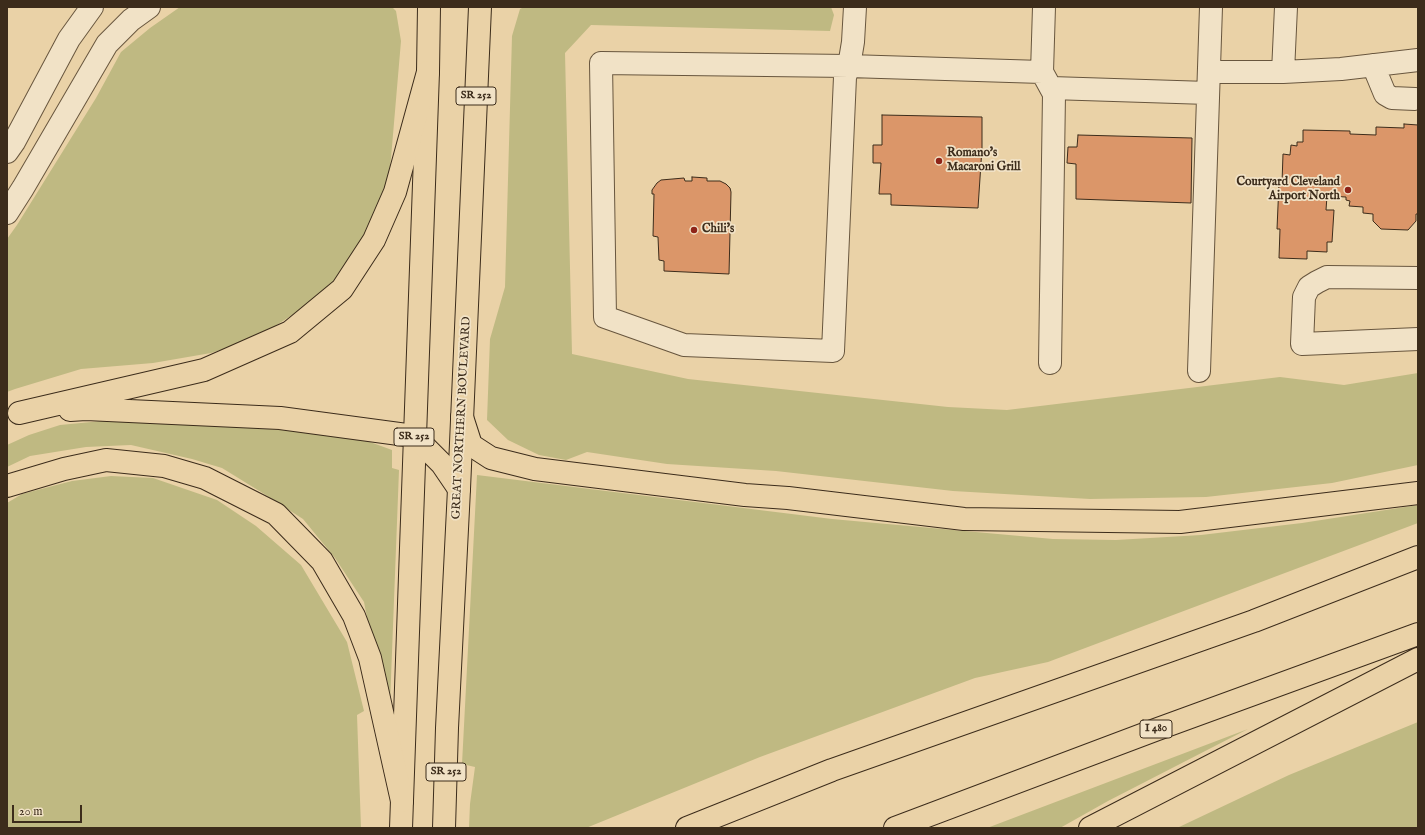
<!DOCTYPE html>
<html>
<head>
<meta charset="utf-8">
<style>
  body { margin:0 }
  #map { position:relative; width:1425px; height:835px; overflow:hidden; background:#ead2a7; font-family:"IM FELL English",serif }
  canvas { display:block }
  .frame { position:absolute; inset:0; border:8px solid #3c2c1b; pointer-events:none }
  .scale { position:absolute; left:12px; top:805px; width:70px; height:18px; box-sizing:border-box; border:2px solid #3c2c1b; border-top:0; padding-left:5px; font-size:12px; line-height:14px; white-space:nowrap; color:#3c2c1b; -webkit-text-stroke:3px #f1e2c6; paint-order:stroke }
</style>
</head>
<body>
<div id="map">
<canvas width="1425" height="835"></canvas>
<div class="frame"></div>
<div class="scale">20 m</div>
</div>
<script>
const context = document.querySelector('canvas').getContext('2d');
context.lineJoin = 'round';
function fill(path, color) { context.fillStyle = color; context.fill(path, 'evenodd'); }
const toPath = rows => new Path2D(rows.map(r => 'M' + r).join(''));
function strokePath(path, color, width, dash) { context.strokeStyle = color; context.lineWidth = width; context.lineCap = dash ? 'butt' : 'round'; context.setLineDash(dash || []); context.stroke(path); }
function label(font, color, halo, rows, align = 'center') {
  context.font = font + ' "IM FELL English",serif'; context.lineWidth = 3.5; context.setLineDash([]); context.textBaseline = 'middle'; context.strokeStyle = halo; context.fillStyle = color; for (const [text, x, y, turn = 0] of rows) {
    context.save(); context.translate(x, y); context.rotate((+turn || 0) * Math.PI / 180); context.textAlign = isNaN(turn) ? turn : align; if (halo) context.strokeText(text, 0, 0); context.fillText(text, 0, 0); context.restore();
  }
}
fill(toPath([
  [180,7,392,7,396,11,401,41,391,158,385,206,325,297,292,315,257,338,211,353,153,363,81,369,15,389,7,392,7,239,17,225,96,98,121,52,150,28],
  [524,7,831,7,834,15,830,31,591,25,565,53,572,354,688,379,948,407,1007,410,1280,377,1344,385,1418,373,1418,465,1332,483,1206,497,1090,499,953,491,776,471,667,464,587,452,566,460,539,455,508,440,487,420,490,339,505,287,512,36,520,9],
  [112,420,223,424,359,438,392,450,392,468,399,470,390,704,376,663,364,602,335,558,303,519,261,492,222,468,192,459,131,445,86,447,30,456,7,467,7,445,29,435,60,425],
  [477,475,832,519,1053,539,1116,540,1201,535,1302,523,1418,505,1418,523,1048,662,975,678,760,757,586,828,469,828,470,804,475,767,462,764],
  [111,476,153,478,217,500,256,526,301,565,347,642,364,711,357,715,361,828,7,828,7,503,22,494,72,481],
  [1418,722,1418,828,1177,828,1289,775],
  [1248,729,1108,801,1060,828,987,828]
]), '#bfb982');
const building = toPath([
  [882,115,982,117,982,148,978,208,891,205,891,194,879,194,881,163,873,163,873,145,882,145,882,115],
  [1404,124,1418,125,1418,214,1416,214,1416,221,1408,230,1381,229,1373,221,1373,214,1363,213,1363,207,1349,206,1350,201,1346,200,1346,197,1327,196,1326,210,1334,210,1332,242,1327,242,1327,252,1307,251,1307,259,1279,258,1280,229,1277,229,1279,183,1282,183,1283,154,1290,155,1291,145,1297,146,1297,142,1303,142,1303,130,1350,131,1350,134,1376,135,1376,127,1404,128,1404,124],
  [1078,135,1192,138,1191,203,1076,199,1076,164,1067,163,1068,147,1077,147,1078,135],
  [692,177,707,178,707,181,720,181,726,184,730,188,731,192,729,274,664,271,664,261,659,260,658,237,653,236,654,194,652,194,652,190,657,183,661,180,684,178,685,181,692,181,692,177]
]);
fill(building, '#db9669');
strokePath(building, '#3c2c1b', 1);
const minor = toPath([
  [855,7,853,42,849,66,845,77,833,351,684,345,605,317,601,63,849,66,1042,72,1044,7],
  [1373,65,1385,94,1392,98,1415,99],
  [1042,72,1054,94,1050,363],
  [1209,72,1283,72,1286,7],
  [1283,72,1341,69,1418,60],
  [1051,88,1208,93],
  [7,152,14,142,69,39,92,7],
  [7,213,23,188,107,44,131,20,149,7],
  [1418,278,1327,277,1317,282,1309,287,1304,297,1302,344,1418,339],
  [1199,371,1211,7]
]);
const major = toPath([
  [401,828,428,72,429,7],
  [444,828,447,728,459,489,480,7]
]);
const highway = toPath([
  [70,410,86,409,280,418,414,436,442,464,459,489],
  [19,413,204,370,290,332,342,289,374,240,395,192,428,72],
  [462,417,471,445,491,458,535,469,745,495,788,498,964,519,1180,522,1418,493],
  [7,486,64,469,106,460,164,466,205,478,276,514,322,561,354,616,370,658,402,801],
  [687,828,832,770,1254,621,1418,557],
  [895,828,1155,730,1418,634],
  [1090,828,1418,659]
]);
strokePath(minor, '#68563e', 24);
strokePath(major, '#3c2c1b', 24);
strokePath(highway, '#3c2c1b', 24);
strokePath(minor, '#f1e2c6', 22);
strokePath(major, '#ead2a7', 22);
strokePath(highway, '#ead2a7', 22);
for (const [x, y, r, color] of [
  [939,161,4,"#8f2418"],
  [1348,190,4,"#8f2418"],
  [694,230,4,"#8f2418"]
]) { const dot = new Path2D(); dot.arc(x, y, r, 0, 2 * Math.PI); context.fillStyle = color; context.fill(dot); strokePath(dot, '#f1e2c6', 1.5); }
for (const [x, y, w] of [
  [476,96,40],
  [414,437,40],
  [1156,729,32],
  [446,772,40]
]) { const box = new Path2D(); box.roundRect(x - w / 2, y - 9, w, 18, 3); context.fillStyle = '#f1e2c6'; context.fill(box); strokePath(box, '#3c2c1b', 1); }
label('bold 11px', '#3c2c1b', null, [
  ["SR 252",476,96],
  ["SR 252",414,437],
  ["I 480",1156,729],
  ["SR 252",446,772]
]);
label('bold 12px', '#3c2c1b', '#f1e2c6', [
  ["Romano's",947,154],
  ["Macaroni Grill",947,168],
  ["Courtyard Cleveland",1340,183,"right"],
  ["Airport North",1340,197,"right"],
  ["Chili's",702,230]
], 'left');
label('12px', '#3c2c1b', '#f1e2c6', [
  ["GREAT NORTHERN BOULEVARD",462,418,-87]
]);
</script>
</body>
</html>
